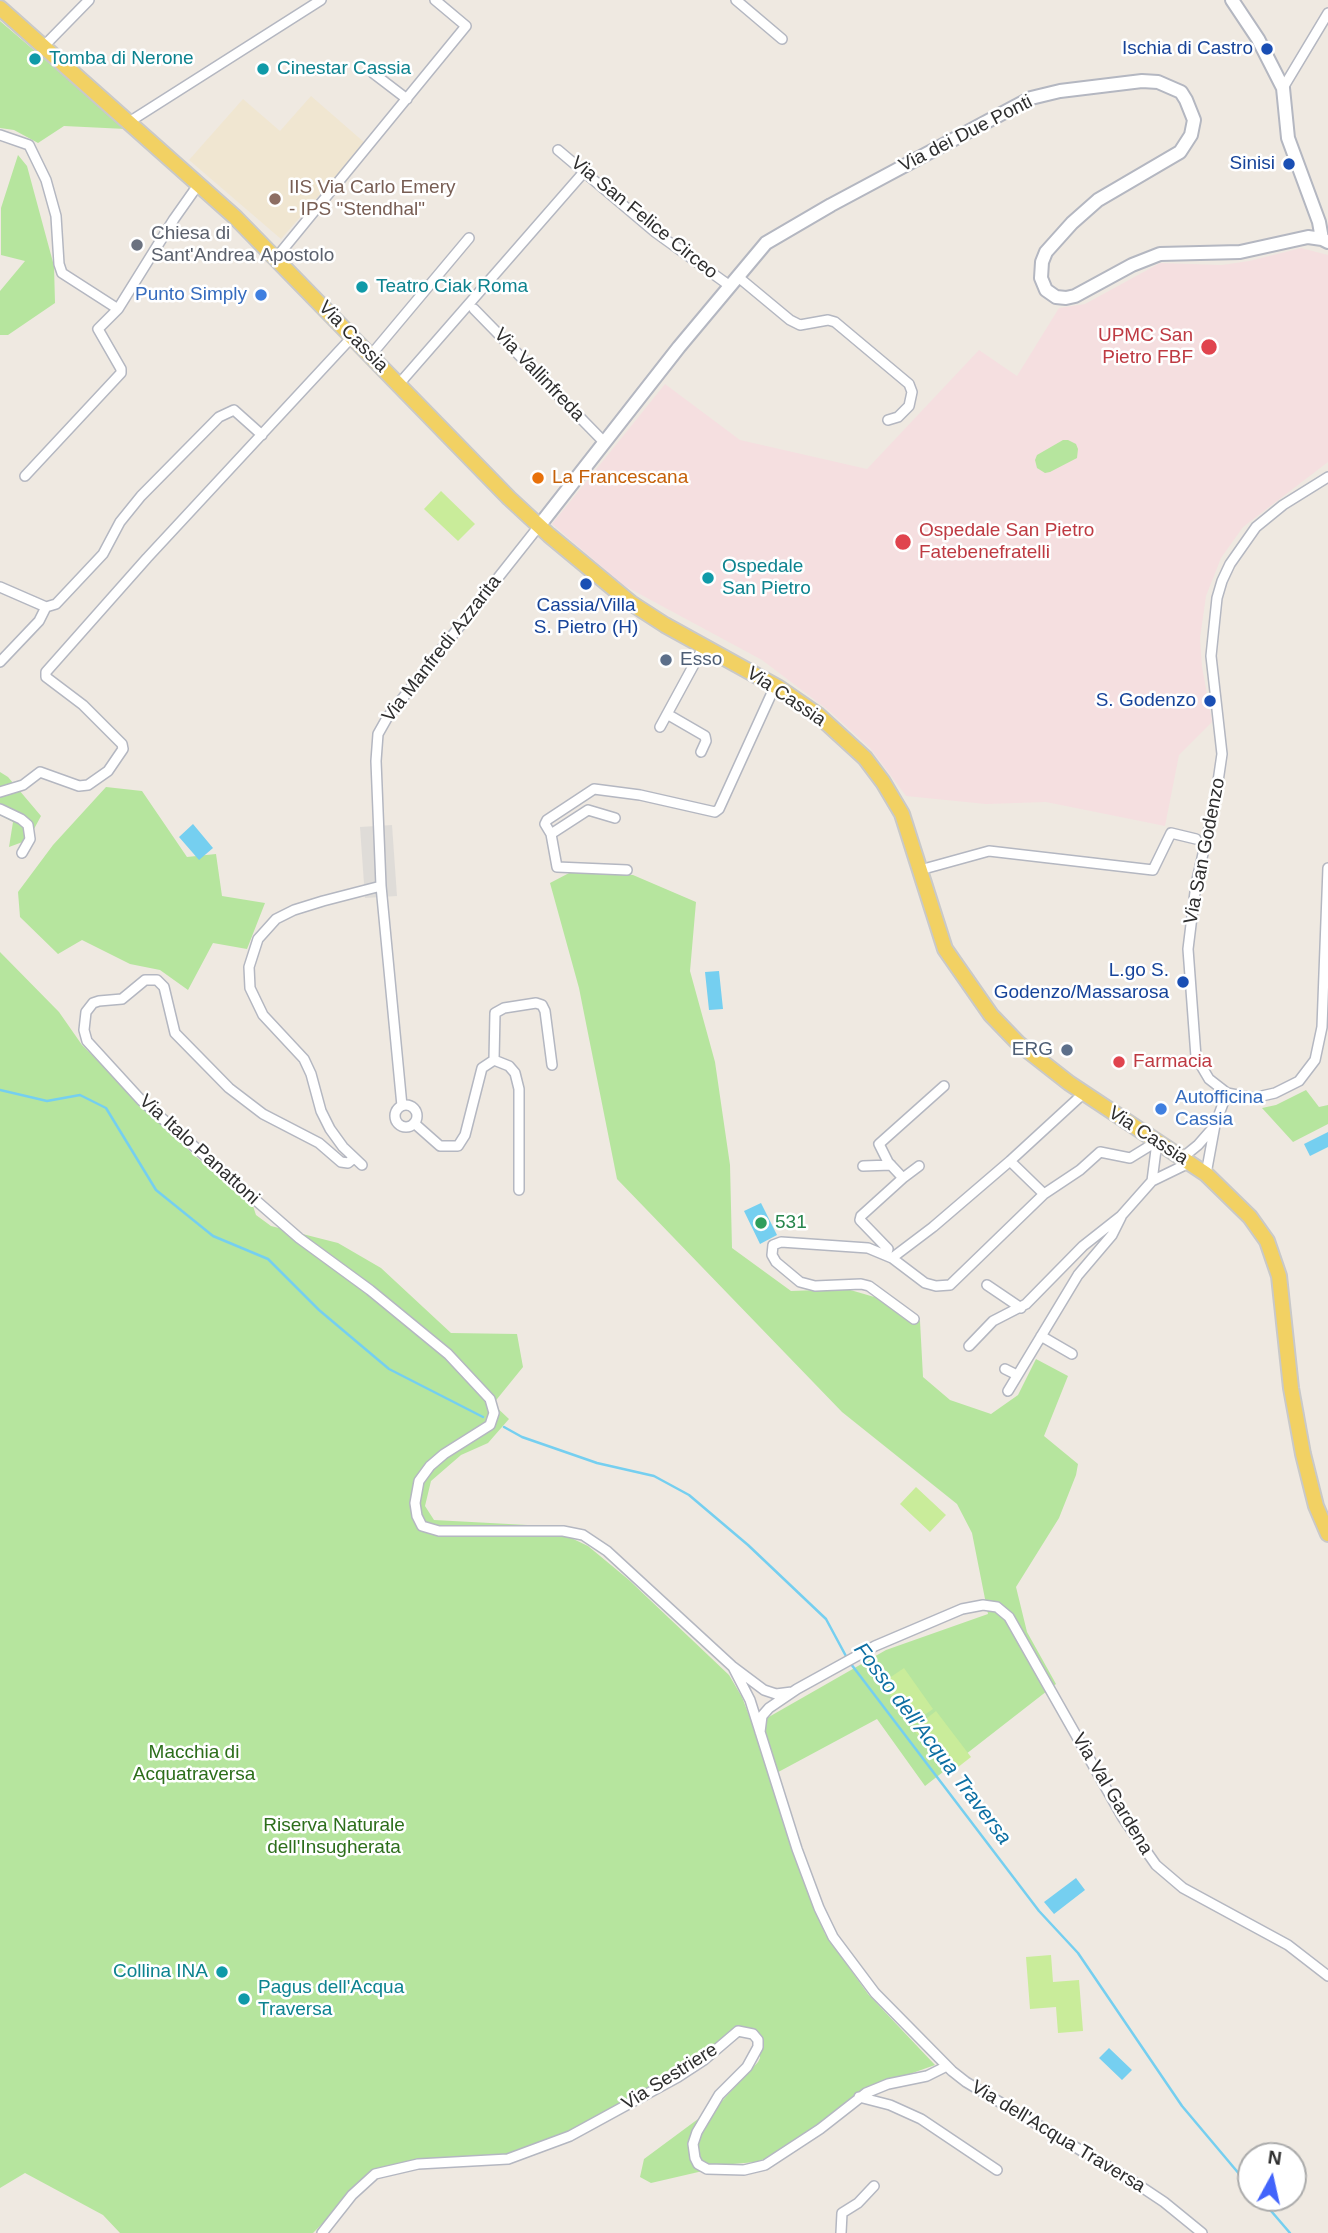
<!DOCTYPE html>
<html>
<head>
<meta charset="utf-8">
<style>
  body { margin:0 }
  #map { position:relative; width:1328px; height:2233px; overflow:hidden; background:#efe9e1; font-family:Helvetica,sans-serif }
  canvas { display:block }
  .north { position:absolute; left:1237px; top:2142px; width:70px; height:70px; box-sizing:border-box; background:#fff; border:2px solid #ababab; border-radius:50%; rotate:8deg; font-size:19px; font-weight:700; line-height:28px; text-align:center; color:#2e2e2e }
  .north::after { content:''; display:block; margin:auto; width:24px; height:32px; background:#4264fb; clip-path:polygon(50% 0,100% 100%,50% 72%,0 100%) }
</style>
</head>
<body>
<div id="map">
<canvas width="1328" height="2233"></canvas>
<div class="north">N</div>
</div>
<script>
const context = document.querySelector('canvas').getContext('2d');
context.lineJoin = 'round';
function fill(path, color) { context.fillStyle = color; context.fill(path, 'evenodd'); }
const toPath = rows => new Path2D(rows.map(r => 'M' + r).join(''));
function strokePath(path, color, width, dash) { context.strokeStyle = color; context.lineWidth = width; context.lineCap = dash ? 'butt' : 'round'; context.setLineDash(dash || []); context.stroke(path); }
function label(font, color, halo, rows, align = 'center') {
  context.font = font + ' Helvetica,sans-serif'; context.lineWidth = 5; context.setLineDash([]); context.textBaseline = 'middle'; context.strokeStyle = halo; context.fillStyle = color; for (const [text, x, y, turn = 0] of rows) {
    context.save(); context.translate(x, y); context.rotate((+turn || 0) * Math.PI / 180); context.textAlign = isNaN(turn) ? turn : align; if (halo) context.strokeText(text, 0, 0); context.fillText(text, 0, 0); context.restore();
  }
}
fill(toPath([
  [311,96,365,143,281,239,189,160,243,99,280,131]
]), '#f0e6d1');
fill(toPath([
  [1301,248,1328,255,1328,462,1243,527,1221,558,1206,596,1200,638,1202,667,1212,722,1179,755,1165,826,1046,802,986,804,906,796,870,748,828,710,762,660,623,585,552,524,665,384,740,440,867,469,979,350,1017,376,1059,308,1085,304,1160,263,1222,265,1249,261]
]), '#f5dfe0');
fill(toPath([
  [0,21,126,129,64,126,38,143,14,130,0,128],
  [18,155,27,166,54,266,55,303,8,335,0,335,0,291,25,261,1,255,1,208],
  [1063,440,1068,440,1076,444,1078,449,1077,458,1050,472,1045,473,1037,468,1035,460,1037,455],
  [0,772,8,777,41,816,28,840,9,847,13,822,0,815],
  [106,787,142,791,187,857,216,854,222,896,265,903,247,949,213,943,188,990,160,970,130,964,82,940,58,954,20,917,18,892,53,845],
  [573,871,633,875,696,902,690,971,715,1062,730,1165,732,1248,791,1291,847,1289,905,1306,920,1321,923,1377,950,1400,991,1414,1018,1395,1036,1359,1068,1376,1044,1436,1078,1464,1076,1475,1059,1518,1016,1587,1027,1632,1056,1684,925,1786,877,1719,769,1777,825,1934,868,1994,935,2065,865,2090,781,2153,756,2162,733,2164,651,2183,640,2177,644,2159,721,2102,758,2062,760,2058,759,2037,739,2030,697,2067,549,2145,511,2155,371,2175,313,2233,120,2233,103,2215,25,2173,0,2188,0,952,59,1012,82,1045,195,1156,252,1203,256,1215,271,1226,338,1243,381,1268,451,1333,517,1334,523,1367,493,1404,509,1419,488,1443,461,1455,431,1481,425,1506,434,1520,546,1526,588,1546,629,1580,729,1675,742,1697,753,1726,886,1650,988,1614,972,1533,957,1504,842,1412,617,1179,579,988,550,883],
  [1306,1090,1319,1107,1328,1105,1328,1124,1293,1142,1262,1108,1276,1105]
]), '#b6e59e');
fill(toPath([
  [441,491,475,524,458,541,424,509],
  [916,1487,946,1515,930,1532,900,1504],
  [904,1668,933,1709,910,1725,882,1683],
  [936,1711,971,1757,948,1775,913,1729],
  [1051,1955,1053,1982,1079,1980,1083,2031,1058,2033,1056,2007,1030,2009,1026,1957]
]), '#c9ec9a');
fill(toPath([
  [392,825,397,896,365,898,360,827]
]), '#dfdcd8');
fill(toPath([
  [193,824,213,848,199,860,179,837],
  [719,971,723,1009,709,1010,705,972],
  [1328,1132,1328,1147,1310,1156,1304,1144],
  [761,1203,777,1235,760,1244,744,1211],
  [1076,1878,1085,1890,1054,1914,1044,1902],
  [1109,2048,1132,2070,1122,2080,1099,2058]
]), '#75cff0');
strokePath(toPath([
  [0,1090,47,1101,80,1095,106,1108,156,1190,213,1236,268,1259,319,1310,389,1369,483,1417],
  [504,1427,522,1437,597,1463,654,1476,689,1495,748,1545,826,1619,847,1658],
  [851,1664,1039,1911,1078,1953,1182,2106,1251,2188],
  [1260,2198,1290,2233]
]), '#75cff0', 2.5);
const street = toPath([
  [736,0,782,39],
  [44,46,89,0],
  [373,73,407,99],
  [1283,88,1328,13],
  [129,122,321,0],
  [0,135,29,145,46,180,56,216,59,264,62,273,118,309,174,219,198,185],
  [558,150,655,232,730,286],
  [276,258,466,26,435,0],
  [737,276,790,320,800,325,828,320,835,322,909,384,912,392,909,406,898,417,888,420],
  [474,309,604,442],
  [371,355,469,238],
  [399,384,584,172],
  [25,476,121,373,121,369,98,329,118,309],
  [1328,477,1283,505,1256,527,1230,564,1222,581,1217,598,1211,656,1222,754,1215,802,1196,884,1188,949,1196,1057,1209,1079,1227,1093,1253,1098,1275,1093,1299,1081,1315,1060,1322,1027,1328,868],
  [0,587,46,607,56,604,103,554,120,522,141,496,219,417,234,410,262,435],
  [0,662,39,621,46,607],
  [667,714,705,736,706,741,701,752],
  [660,727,704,646],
  [0,792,23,785,40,772,79,786,88,785,108,771,123,749,122,744,83,705,46,677,46,672,147,558,353,336],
  [0,809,21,819,28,825,30,839,22,853],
  [615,818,588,810,551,834,545,824,547,820,594,789,640,795,715,812,719,809,775,686],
  [551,834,557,867,627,870],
  [920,870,989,851,1153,870,1171,833,1196,839],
  [494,1060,495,1013,504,1008,536,1003,542,1005,545,1011,552,1065],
  '395 1116a11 11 0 1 1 22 0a11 11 0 1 1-22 0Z',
  [402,1106,381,886,376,761,378,734,387,718,539,526],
  [414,1123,440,1146,458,1146,465,1135,482,1068,494,1060,509,1066,515,1073,519,1089,519,1190],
  [354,1158,348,1163,341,1162,319,1143,263,1114,229,1088,175,1033,164,987,157,980,145,980,122,999,99,1001,93,1003,86,1012,84,1030,87,1041,141,1100,299,1238,370,1290,448,1354,490,1399,494,1413,490,1425,444,1454,430,1466,419,1481,415,1503,417,1516,422,1526,439,1531,563,1531,583,1535,607,1551,732,1666,764,1690,776,1694,792,1692],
  [1182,1158,1198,1145,1212,1129],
  [1010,1161,1044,1194],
  [362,1165,343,1147,330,1129,321,1111,311,1074,304,1059,263,1015,250,988,249,967,258,939,276,919,294,910,323,901,381,886],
  [863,1166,891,1165],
  [1206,1174,1215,1125,1227,1093],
  [903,1178,919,1166],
  [1152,1181,1157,1142],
  [886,1255,888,1249,860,1220,861,1216,903,1178,888,1162,879,1144,944,1086],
  [892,1258,933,1227,1010,1161,1084,1093],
  [987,1285,1021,1308],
  [914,1319,869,1286,861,1284,815,1286,800,1282,776,1262,772,1255,773,1245,781,1242,868,1248,892,1258,925,1283,936,1286,950,1285,1044,1194,1080,1170,1100,1152,1130,1158,1156,1142],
  [1041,1336,1072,1354],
  [969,1346,993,1321,1026,1304,1083,1246,1121,1216,1152,1181,1189,1163],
  [1005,1369,1017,1375],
  [1008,1391,1078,1275,1112,1235,1121,1217],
  [733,1667,750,1700,797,1849,819,1908,833,1937,875,1993,952,2071,966,2082,1134,2182,1164,2202,1202,2233],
  [760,1732,762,1716,769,1708,797,1689,875,1646,962,1609,983,1605,997,1607,1009,1617,1123,1818,1156,1865,1183,1888,1288,1945,1328,1976],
  [859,2097,890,2105,921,2119,997,2170],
  [322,2233,352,2195,375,2174,418,2164,508,2159,570,2136,678,2077,704,2060,738,2031,753,2034,758,2040,758,2047,747,2067,719,2095,697,2132,693,2144,695,2158,698,2164,707,2169,744,2170,765,2165,820,2129,866,2093,888,2084,927,2076,947,2066],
  [841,2233,842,2213,858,2203,874,2186]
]);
const secondary = toPath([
  [1232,0,1258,39,1283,88,1288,138,1319,222,1322,239],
  [539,526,679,347,766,243,831,205,1031,98,1060,91,1142,81,1158,82,1181,92,1186,100,1194,120,1191,135,1180,152,1098,200,1072,223,1046,252,1042,262,1041,278,1046,290,1056,297,1066,298,1075,296,1132,265,1160,254,1240,252,1308,237,1322,239,1328,242]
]);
const primary = toPath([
  [0,8,235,217,509,498,549,535,631,603,665,625,779,688,818,715,865,758,883,782,902,814,945,949,991,1015,1018,1043,1069,1083,1206,1174,1250,1217,1267,1241,1279,1276,1291,1388,1303,1454,1316,1506,1328,1534]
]);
strokePath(street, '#b4b7c1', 12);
strokePath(secondary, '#b4b7c1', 16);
strokePath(primary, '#c9c9c9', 18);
strokePath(street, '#fff', 9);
strokePath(secondary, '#fff', 12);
strokePath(primary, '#f2d163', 14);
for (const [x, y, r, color] of [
  [1267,49,7,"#1a4fb4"],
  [35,59,7,"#0f9aa8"],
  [263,69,7,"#0f9aa8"],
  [1289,164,7,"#1a4fb4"],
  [275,199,7,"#8d6e63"],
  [137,245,7,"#6b7280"],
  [362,287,7,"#0f9aa8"],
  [261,295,7,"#3f7fe0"],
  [1209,347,9,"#e0444e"],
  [538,478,7,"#e8710a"],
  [903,542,9,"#e0444e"],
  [708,578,7,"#0f9aa8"],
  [586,584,7,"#1a4fb4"],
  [666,660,7,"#5c6f8a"],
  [1210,701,7,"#1a4fb4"],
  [1183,982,7,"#1a4fb4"],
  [1067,1050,7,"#5c6f8a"],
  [1119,1062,7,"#e0444e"],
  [1161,1109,7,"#3f7fe0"],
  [761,1223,7,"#2e9e5b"],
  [222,1972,7,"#0f9aa8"],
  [244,1999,7,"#0f9aa8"]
]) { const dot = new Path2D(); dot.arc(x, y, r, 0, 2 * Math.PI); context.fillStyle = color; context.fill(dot); strokePath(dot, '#fff', 2.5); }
label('19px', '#164399', '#fff', [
  ["Ischia di Castro",1253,49],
  ["Sinisi",1275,164],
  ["Cassia/Villa",586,606,"center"],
  ["S. Pietro (H)",586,628,"center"],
  ["S. Godenzo",1196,701],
  ["L.go S.",1169,971],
  ["Godenzo/Massarosa",1169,993]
], 'right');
label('19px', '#0d838f', '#fff', [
  ["Tomba di Nerone",49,59],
  ["Cinestar Cassia",277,69],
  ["Teatro Ciak Roma",376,287],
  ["Ospedale",722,567],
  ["San Pietro",722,589],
  ["Collina INA",208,1972,"right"],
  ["Pagus dell'Acqua",258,1988],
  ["Traversa",258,2010]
], 'left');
label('19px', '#2e2e2e', '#fff', [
  ["Via dei Due Ponti",966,134,-27],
  ["Via San Felice Circeo",644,218,39],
  ["Via Cassia",353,337,46],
  ["Via Vallinfreda",539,375,46],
  ["Via Manfredi Azzarita",442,649,-52],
  ["Via Cassia",786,697,34],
  ["Via San Godenzo",1205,851,-79],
  ["Via Cassia",1148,1136,33],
  ["Via Italo Panattoni",199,1150,42],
  ["Via Val Gardena",1112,1794,59],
  ["Via Sestriere",670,2077,-32],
  ["Via dell'Acqua Traversa",1058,2137,31]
]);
label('19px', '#785e54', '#fff', [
  ["IIS Via Carlo Emery",289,188],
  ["- IPS \"Stendhal\"",289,210]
], 'left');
label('19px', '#5b616d', '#fff', [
  ["Chiesa di",151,234],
  ["Sant'Andrea Apostolo",151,256]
], 'left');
label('19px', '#366cbe', '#fff', [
  ["Punto Simply",247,295],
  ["Autofficina",1175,1098,"left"],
  ["Cassia",1175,1120,"left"]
], 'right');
label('19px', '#be3a42', '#fff', [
  ["UPMC San",1193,336,"right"],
  ["Pietro FBF",1193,358,"right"],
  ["Ospedale San Pietro",919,531],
  ["Fatebenefratelli",919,553],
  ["Farmacia",1133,1062]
], 'left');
label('19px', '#c56008', '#fff', [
  ["La Francescana",552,478]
], 'left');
label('19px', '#4e5e75', '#fff', [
  ["Esso",680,660],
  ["ERG",1053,1050,"right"]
], 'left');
label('19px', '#27864d', '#fff', [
  ["531",775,1223]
], 'left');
label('19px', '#2c6e1b', '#fff', [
  ["Macchia di",194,1753],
  ["Acquatraversa",194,1775],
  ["Riserva Naturale",334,1826],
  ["dell'Insugherata",334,1848]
]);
label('italic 21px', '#0d6fa3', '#fff', [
  ["Fosso dell'Acqua Traversa",932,1744,53]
]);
</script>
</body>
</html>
